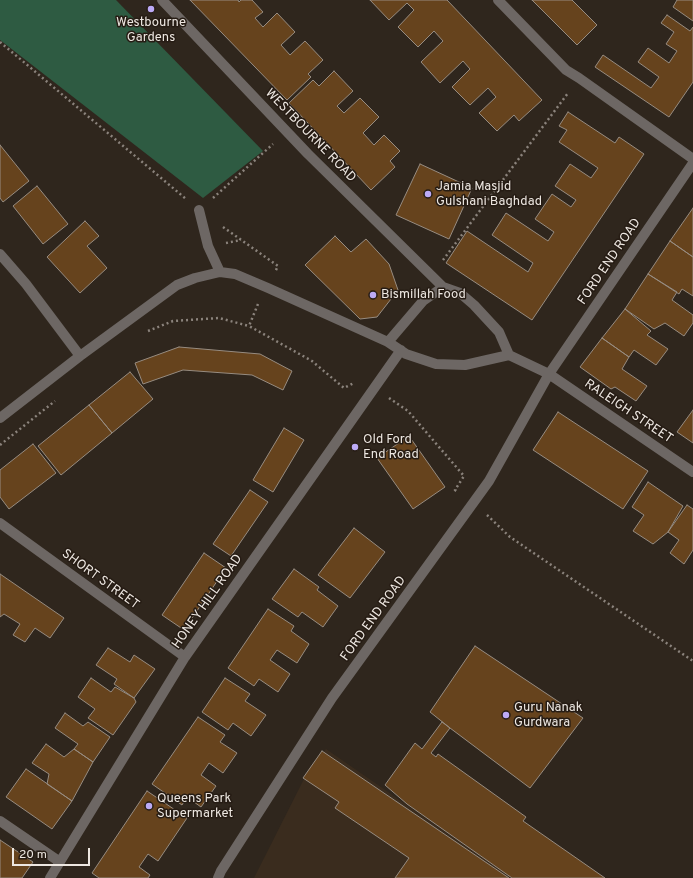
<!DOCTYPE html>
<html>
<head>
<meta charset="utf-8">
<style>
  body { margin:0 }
  #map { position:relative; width:693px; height:878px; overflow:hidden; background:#2f261d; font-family:Overpass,sans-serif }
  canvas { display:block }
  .scale { position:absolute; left:12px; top:848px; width:78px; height:18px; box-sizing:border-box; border:2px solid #ede7e1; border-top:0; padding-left:5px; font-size:12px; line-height:14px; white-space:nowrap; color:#ede7e1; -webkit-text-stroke:3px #261c14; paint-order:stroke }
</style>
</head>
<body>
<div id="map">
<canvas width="693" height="878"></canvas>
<div class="scale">20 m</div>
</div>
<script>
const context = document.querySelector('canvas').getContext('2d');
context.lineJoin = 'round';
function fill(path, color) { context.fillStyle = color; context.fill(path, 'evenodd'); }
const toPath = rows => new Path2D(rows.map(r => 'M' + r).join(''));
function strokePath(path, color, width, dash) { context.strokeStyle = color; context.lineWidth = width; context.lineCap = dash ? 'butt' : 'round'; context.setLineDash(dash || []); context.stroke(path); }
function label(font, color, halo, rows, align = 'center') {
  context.font = font + ' Overpass,sans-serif'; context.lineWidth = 3; context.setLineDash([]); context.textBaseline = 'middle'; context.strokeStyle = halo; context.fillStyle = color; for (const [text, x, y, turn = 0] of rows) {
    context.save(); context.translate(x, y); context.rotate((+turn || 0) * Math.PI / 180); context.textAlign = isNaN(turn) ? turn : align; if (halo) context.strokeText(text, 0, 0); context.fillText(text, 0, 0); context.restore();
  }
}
fill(toPath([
  [326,749,512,878,254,878,308,771]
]), '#3a2c1e');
fill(toPath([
  [0,0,116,0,263,151,203,198,0,40]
]), '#2e5b42');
const building = toPath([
  [190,0,238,0,239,2,241,0,252,0,263,12,255,18,263,27,277,13,295,32,281,45,290,55,305,41,323,60,308,74,311,77,287,100,190,0],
  [370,0,447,0,542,100,519,121,514,115,497,131,479,113,496,97,488,88,470,105,452,87,470,69,463,61,440,83,421,62,443,41,434,31,418,47,398,27,414,10,407,3,389,20,370,0],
  [532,0,572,0,597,25,577,45,532,0],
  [677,0,693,0,693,21,673,7,677,0],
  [667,15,690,31,693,27,693,82,669,117,595,67,603,55,651,88,659,77,638,62,648,48,669,63,677,51,666,44,674,32,661,23,667,15],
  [334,71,353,91,337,106,344,113,360,98,379,117,363,133,374,145,384,135,400,151,390,161,395,167,371,190,289,103,313,80,319,86,334,71],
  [568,112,615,143,619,137,644,154,532,320,446,263,467,231,528,272,533,263,492,235,506,213,548,241,554,232,535,219,552,194,571,207,576,200,555,186,570,164,591,178,598,168,559,142,567,130,559,126,568,112],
  [0,145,29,181,3,202,0,198,0,145],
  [420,164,472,188,449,239,396,215,420,164],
  [37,186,68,224,43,244,13,206,37,186],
  [693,208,693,257,670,241,693,208],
  [85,221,99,236,87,246,107,268,80,293,47,257,85,221],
  [335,236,351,252,366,239,389,264,398,290,377,317,360,319,305,265,335,236],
  [670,241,693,257,693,296,682,289,679,294,648,274,670,241],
  [648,274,677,292,672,300,693,315,693,323,684,336,665,323,654,329,625,309,648,274],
  [625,309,651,331,647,335,668,349,656,365,634,350,629,357,602,338,625,309],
  [602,338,629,357,622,369,647,386,636,401,615,387,611,389,580,367,602,338],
  [179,347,260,354,292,371,283,390,252,375,183,370,143,384,135,363,179,347],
  [130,372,153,399,112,433,89,405,130,372],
  [89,405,112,433,61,475,38,446,89,405],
  [693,410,693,443,677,432,693,410],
  [558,412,648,471,623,509,533,450,558,412],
  [284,428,304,440,273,492,253,480,284,428],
  [409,436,445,487,413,509,377,458,409,436],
  [33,444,56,473,9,509,0,497,0,470,33,444],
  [648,482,683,506,668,532,653,544,633,531,644,515,632,507,648,482],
  [250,490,268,502,231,556,213,544,250,490],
  [687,505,693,509,693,550,684,564,670,553,679,540,668,532,687,505],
  [354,528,385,552,350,598,318,575,354,528],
  [204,553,226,568,184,630,162,615,204,553],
  [294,569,319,587,317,590,338,606,323,627,302,612,298,617,272,599,294,569],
  [0,574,64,618,50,638,35,628,25,642,13,635,20,624,4,614,0,617,0,574],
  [268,609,294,626,291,631,309,644,297,663,277,650,270,660,290,674,278,692,259,679,254,686,228,668,268,609],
  [475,646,583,718,530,788,450,728,430,712,475,646],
  [108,648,130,662,134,655,155,669,134,698,114,684,117,679,96,665,108,648],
  [91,678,111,692,115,687,134,698,136,702,113,735,88,718,95,709,78,697,91,678],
  [225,678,250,694,245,701,266,715,251,736,233,723,228,730,202,712,225,678],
  [65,713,83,726,88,722,110,737,93,762,74,749,78,744,55,728,65,713],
  [198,717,225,735,220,742,237,753,223,773,209,763,201,775,216,786,201,807,187,797,182,805,152,784,198,717],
  [442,722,450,728,431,753,436,757,438,754,526,817,523,821,605,878,512,878,407,804,385,785,415,743,422,749,442,722],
  [46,744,64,757,74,749,93,762,72,801,47,784,49,774,32,763,46,744],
  [322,751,431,825,509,878,395,878,409,858,335,808,339,802,303,778,322,751],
  [26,769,72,801,52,829,6,797,26,769],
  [147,791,187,818,158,861,148,854,139,867,150,875,148,878,99,878,92,873,147,791],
  [0,840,33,862,22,878,0,878,0,840]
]);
fill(building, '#66431d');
strokePath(building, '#978c81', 1);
strokePath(toPath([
  [0,42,186,199],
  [213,198,273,144],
  [223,227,278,266,275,272],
  [226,243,241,240],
  [443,260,568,93],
  [258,304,249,326,312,361,344,388,354,383],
  [148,331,173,321,219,318,249,326],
  [389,398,408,411,464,476,455,490,458,492],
  [0,445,55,401],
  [487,515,510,537,693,661]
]), '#8b837c', 2.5, [2, 3]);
strokePath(toPath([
  [162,0,308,154,443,287,460,293,474,305,499,332,509,355],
  [498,0,566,70,579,78,693,159],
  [199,210,208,246,220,272],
  [0,254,26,284,80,356],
  [388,342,423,301,443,287],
  [509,355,549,374,693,163],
  [0,418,80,356,177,285,195,278,220,272,235,274,268,288,388,342,406,354,436,364,465,365,509,355],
  [0,523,185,657],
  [0,821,60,862],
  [50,878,185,657,401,350],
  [218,878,221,871,332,698,489,481,549,374,693,472]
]), '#6d6764', 10);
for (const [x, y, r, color] of [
  [151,9,4,"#bcaaf6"],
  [428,194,4,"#bcaaf6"],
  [373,295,4,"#bcaaf6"],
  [355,447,4,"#bcaaf6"],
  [506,715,4,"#bcaaf6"],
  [149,806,4,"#bcaaf6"]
]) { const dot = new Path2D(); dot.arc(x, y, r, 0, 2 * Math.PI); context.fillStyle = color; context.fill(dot); strokePath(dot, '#261c14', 1.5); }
label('13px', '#ede7e1', '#261c14', [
  ["Westbourne",151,23,"center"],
  ["Gardens",151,38,"center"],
  ["Jamia Masjid",436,187],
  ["Gulshani Baghdad",436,202],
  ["Bismillah Food",381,295],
  ["Old Ford",363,440],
  ["End Road",363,455],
  ["Guru Nanak",514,708],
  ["Gurdwara",514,723],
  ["Queens Park",157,799],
  ["Supermarket",157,814]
], 'left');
label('13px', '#ede7e1', '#261c14', [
  ["WESTBOURNE ROAD",310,136,46],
  ["FORD END ROAD",610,262,-56],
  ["RALEIGH STREET",628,412,34],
  ["SHORT STREET",100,580,36],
  ["HONEY HILL ROAD",208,602,-55],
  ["FORD END ROAD",374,619,-54]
]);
</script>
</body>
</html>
